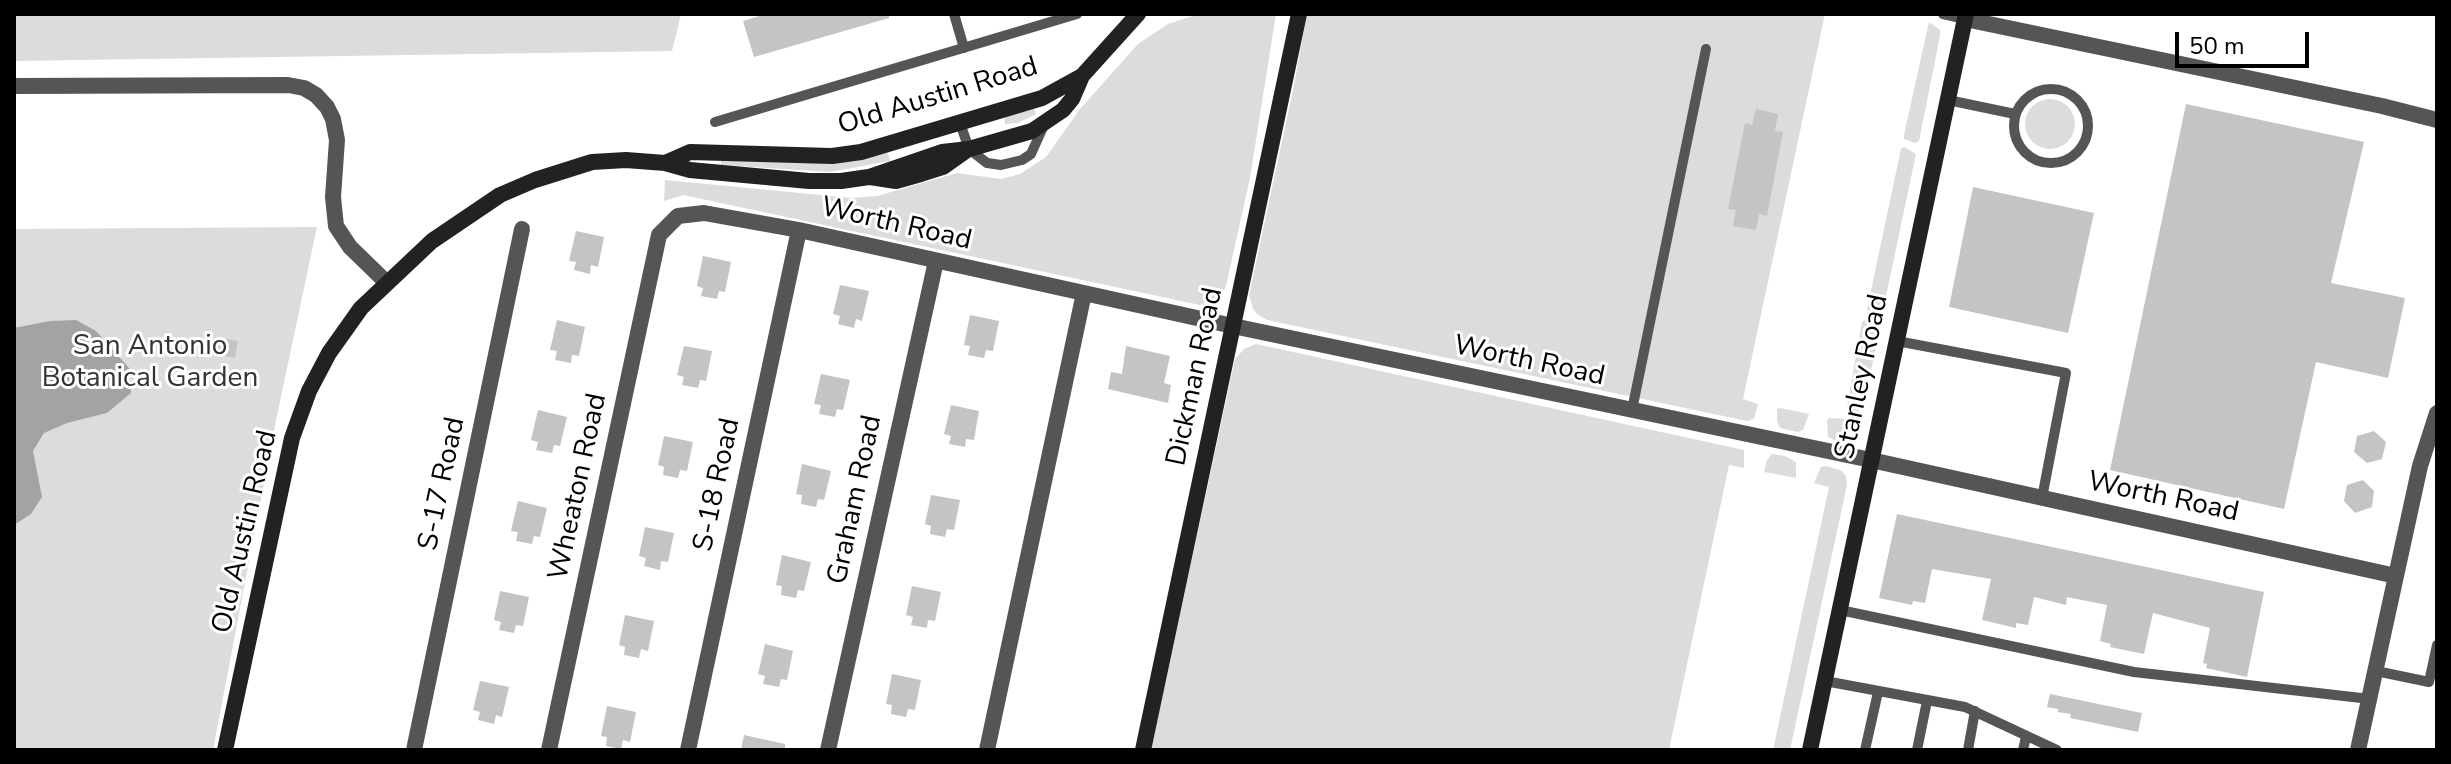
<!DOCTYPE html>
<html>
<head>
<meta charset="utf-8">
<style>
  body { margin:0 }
  #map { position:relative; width:2451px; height:764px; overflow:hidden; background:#fff; font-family:"Nunito Sans",sans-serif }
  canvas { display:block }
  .frame { position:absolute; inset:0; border:16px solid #000; pointer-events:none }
  .scale { position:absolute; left:2175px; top:32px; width:134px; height:36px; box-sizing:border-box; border:4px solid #000; border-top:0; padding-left:10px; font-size:24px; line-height:28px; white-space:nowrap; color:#000; -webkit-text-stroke:6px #fff; paint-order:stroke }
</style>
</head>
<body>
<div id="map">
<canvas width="2451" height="764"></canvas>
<div class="frame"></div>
<div class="scale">50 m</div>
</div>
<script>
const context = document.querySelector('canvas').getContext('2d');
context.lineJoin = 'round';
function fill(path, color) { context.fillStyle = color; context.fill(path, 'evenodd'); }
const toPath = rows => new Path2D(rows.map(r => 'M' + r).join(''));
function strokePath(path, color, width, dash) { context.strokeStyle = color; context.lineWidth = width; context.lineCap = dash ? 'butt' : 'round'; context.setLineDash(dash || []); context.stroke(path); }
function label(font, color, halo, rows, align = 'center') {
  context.font = font + ' "Nunito Sans",sans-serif'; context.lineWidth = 6; context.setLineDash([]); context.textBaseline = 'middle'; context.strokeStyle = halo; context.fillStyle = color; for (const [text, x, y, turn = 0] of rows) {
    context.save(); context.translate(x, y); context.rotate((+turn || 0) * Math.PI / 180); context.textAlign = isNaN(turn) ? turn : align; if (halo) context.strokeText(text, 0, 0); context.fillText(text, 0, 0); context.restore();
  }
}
fill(toPath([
  [14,14,681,14,672,51,14,61],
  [1199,14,1276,14,1250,178,1226,286,1221,297,1208,304,1200,305,683,195,664,201,665,180,852,198,877,196,957,173,1001,179,1020,174,1046,157,1080,109,1138,44,1168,24],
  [1307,14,1825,14,1743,399,1758,404,1754,419,1747,421,1267,320,1257,314,1253,309,1249,295,1294,85],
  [1929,22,1940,30,1940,36,1919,141,1915,143,1904,139,1904,135],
  '2025 124a25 25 0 1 1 50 0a25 25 0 1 1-50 0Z',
  [1033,105,1036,114,1018,123,1005,124,1004,115],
  [1904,147,1916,154,1882,315,1879,316,1869,313,1867,309,1901,149],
  [887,150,890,161,830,172,721,165,721,160],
  [317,227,276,420,213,750,14,750,14,229],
  [1867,319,1880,325,1873,362,1856,424,1843,432,1842,442,1836,441,1828,437,1827,421,1829,418,1849,419,1847,406,1862,322],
  [1256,344,1744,450,1744,468,1729,465,1669,750,1151,750,1235,359,1244,349],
  [1780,408,1809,414,1803,430,1798,432,1780,428,1777,421,1777,409],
  [1772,454,1785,456,1796,462,1796,478,1764,472,1767,460],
  [1827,466,1842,471,1846,476,1847,485,1790,750,1773,750,1829,487,1814,483,1821,467]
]), '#dcdcdc');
fill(toPath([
  [76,320,96,331,129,368,131,393,107,413,67,423,44,433,33,451,42,497,31,514,14,525,14,328,50,321]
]), '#a3a3a3');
fill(toPath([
  [766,14,889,14,889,18,754,57,743,21],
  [2186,104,2364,142,2331,283,2405,298,2388,378,2316,362,2284,509,2110,470],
  [1756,109,1778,114,1775,131,1783,132,1767,216,1759,214,1756,230,1733,226,1736,210,1728,209,1745,123,1752,125],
  [1973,187,2094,213,2068,333,1949,307],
  [576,231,604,237,598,267,591,265,590,274,574,270,576,262,569,261],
  [703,256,731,262,725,292,719,291,717,299,701,296,703,288,697,286],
  [840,285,869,291,862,321,856,319,854,328,838,324,840,316,833,314],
  [970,315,999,321,993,351,986,350,984,358,968,355,970,346,964,345],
  [557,320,585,327,579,356,572,355,571,363,555,360,557,351,550,350],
  [215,337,238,341,235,358,212,353],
  [684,346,712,351,706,381,700,380,698,388,682,385,684,377,677,375],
  [1126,346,1170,356,1164,383,1171,385,1168,403,1108,389,1111,372,1122,374],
  [821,374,850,380,843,410,837,409,835,417,819,414,821,405,814,404],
  [951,405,979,411,974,440,966,439,965,447,949,444,951,436,944,434],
  [538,410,567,417,560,446,554,445,552,453,536,450,538,442,531,440],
  [2374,431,2386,442,2382,459,2367,463,2354,452,2357,436],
  [664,436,693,442,687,471,680,470,678,478,663,475,664,467,658,465],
  [802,464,831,471,824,500,818,499,816,507,801,504,802,495,796,494],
  [2363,480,2374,491,2372,507,2355,513,2344,501,2347,485],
  [931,495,960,500,954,530,947,529,945,537,930,534,931,526,925,524],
  [518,501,547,508,540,537,534,536,532,544,516,541,518,532,511,531],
  [1897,514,2264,592,2247,677,2206,668,2207,664,2203,663,2210,628,2153,613,2144,654,2110,647,2111,644,2100,641,2107,605,2067,597,2066,605,2034,597,2028,625,2016,623,2016,628,1982,620,1991,579,1932,569,1925,603,1913,601,1912,605,1879,598],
  [645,527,674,533,668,562,661,561,660,570,644,566,646,558,639,556],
  [782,555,811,562,804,591,798,590,796,598,781,595,782,586,776,585],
  [912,586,941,592,935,621,928,620,927,628,911,625,913,617,906,615],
  [500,591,529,597,523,626,516,625,514,633,499,630,501,622,494,620],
  [625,615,654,621,648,651,641,649,639,658,624,655,625,647,619,645],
  [765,644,793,651,787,680,781,679,779,687,763,684,765,676,758,674],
  [892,674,921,680,915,710,908,709,906,717,891,714,892,705,886,704],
  [480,681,509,687,502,717,496,715,494,724,478,720,480,712,473,710],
  [2050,694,2142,713,2138,732,2070,718,2071,714,2058,712,2058,709,2047,707],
  [607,706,636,712,630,742,623,740,621,749,606,746,607,737,601,736],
  [744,735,785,744,785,750,741,750]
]), '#c4c4c4');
strokePath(toPath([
  [954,14,964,48],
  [1943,14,1965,19],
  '2014 126a37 37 0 1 1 74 0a37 37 0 1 1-74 0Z',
  [1948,100,2015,114],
  [715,122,1077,14],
  [960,123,969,149,987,163,1001,165,1022,160,1031,154,1044,125],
  [1897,341,2066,373,2042,498],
  [1632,410,1706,49],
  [1840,610,2134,672,2370,699],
  [2376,671,2429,682,2437,645],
  [1825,681,1965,707,2057,750],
  [1865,750,1878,692],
  [1917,750,1927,701],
  [1968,750,1975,711],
  [2023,750,2026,737]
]), '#555', 10);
strokePath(toPath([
  [1965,19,2382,106,2437,120],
  [14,86,288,85,304,88,316,95,327,107,333,119,337,140,333,197,336,226,350,247,386,282],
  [414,750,522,229],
  [549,750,659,235,678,216,704,213,799,230,1233,326,1871,460,2396,576],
  [688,750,799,230],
  [828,750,936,261],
  [987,750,1084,293],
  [2358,750,2420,466,2437,413]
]), '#555', 16);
strokePath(toPath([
  [665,163,690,152,832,156,861,152,1042,98,1082,76],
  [870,177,896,181,921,174,943,167,967,150],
  [225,750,292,438,309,391,329,353,361,308,432,241,500,195,535,180,592,162,626,160,665,163,690,170,809,181,841,181,869,177,942,152,969,149,1032,131,1063,110,1072,99,1082,76,1138,14],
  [1143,750,1299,14],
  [1810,750,1966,14]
]), '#222', 16);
label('28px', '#000', '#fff', [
  ["Old Austin Road",938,97,-17],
  ["Worth Road",896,225,13],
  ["Worth Road",1529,362,12],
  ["Dickman Road",1196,377,-78],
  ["Stanley Road",1863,377,-78],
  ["S-17 Road",443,484,-78],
  ["S-18 Road",718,485,-78],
  ["Wheaton Road",579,487,-78],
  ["Worth Road",2163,498,12],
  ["Graham Road",856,500,-78],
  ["Old Austin Road",246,532,-77]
]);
label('28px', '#333', '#fff', [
  ["San Antonio",150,347],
  ["Botanical Garden",150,379]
]);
</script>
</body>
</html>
